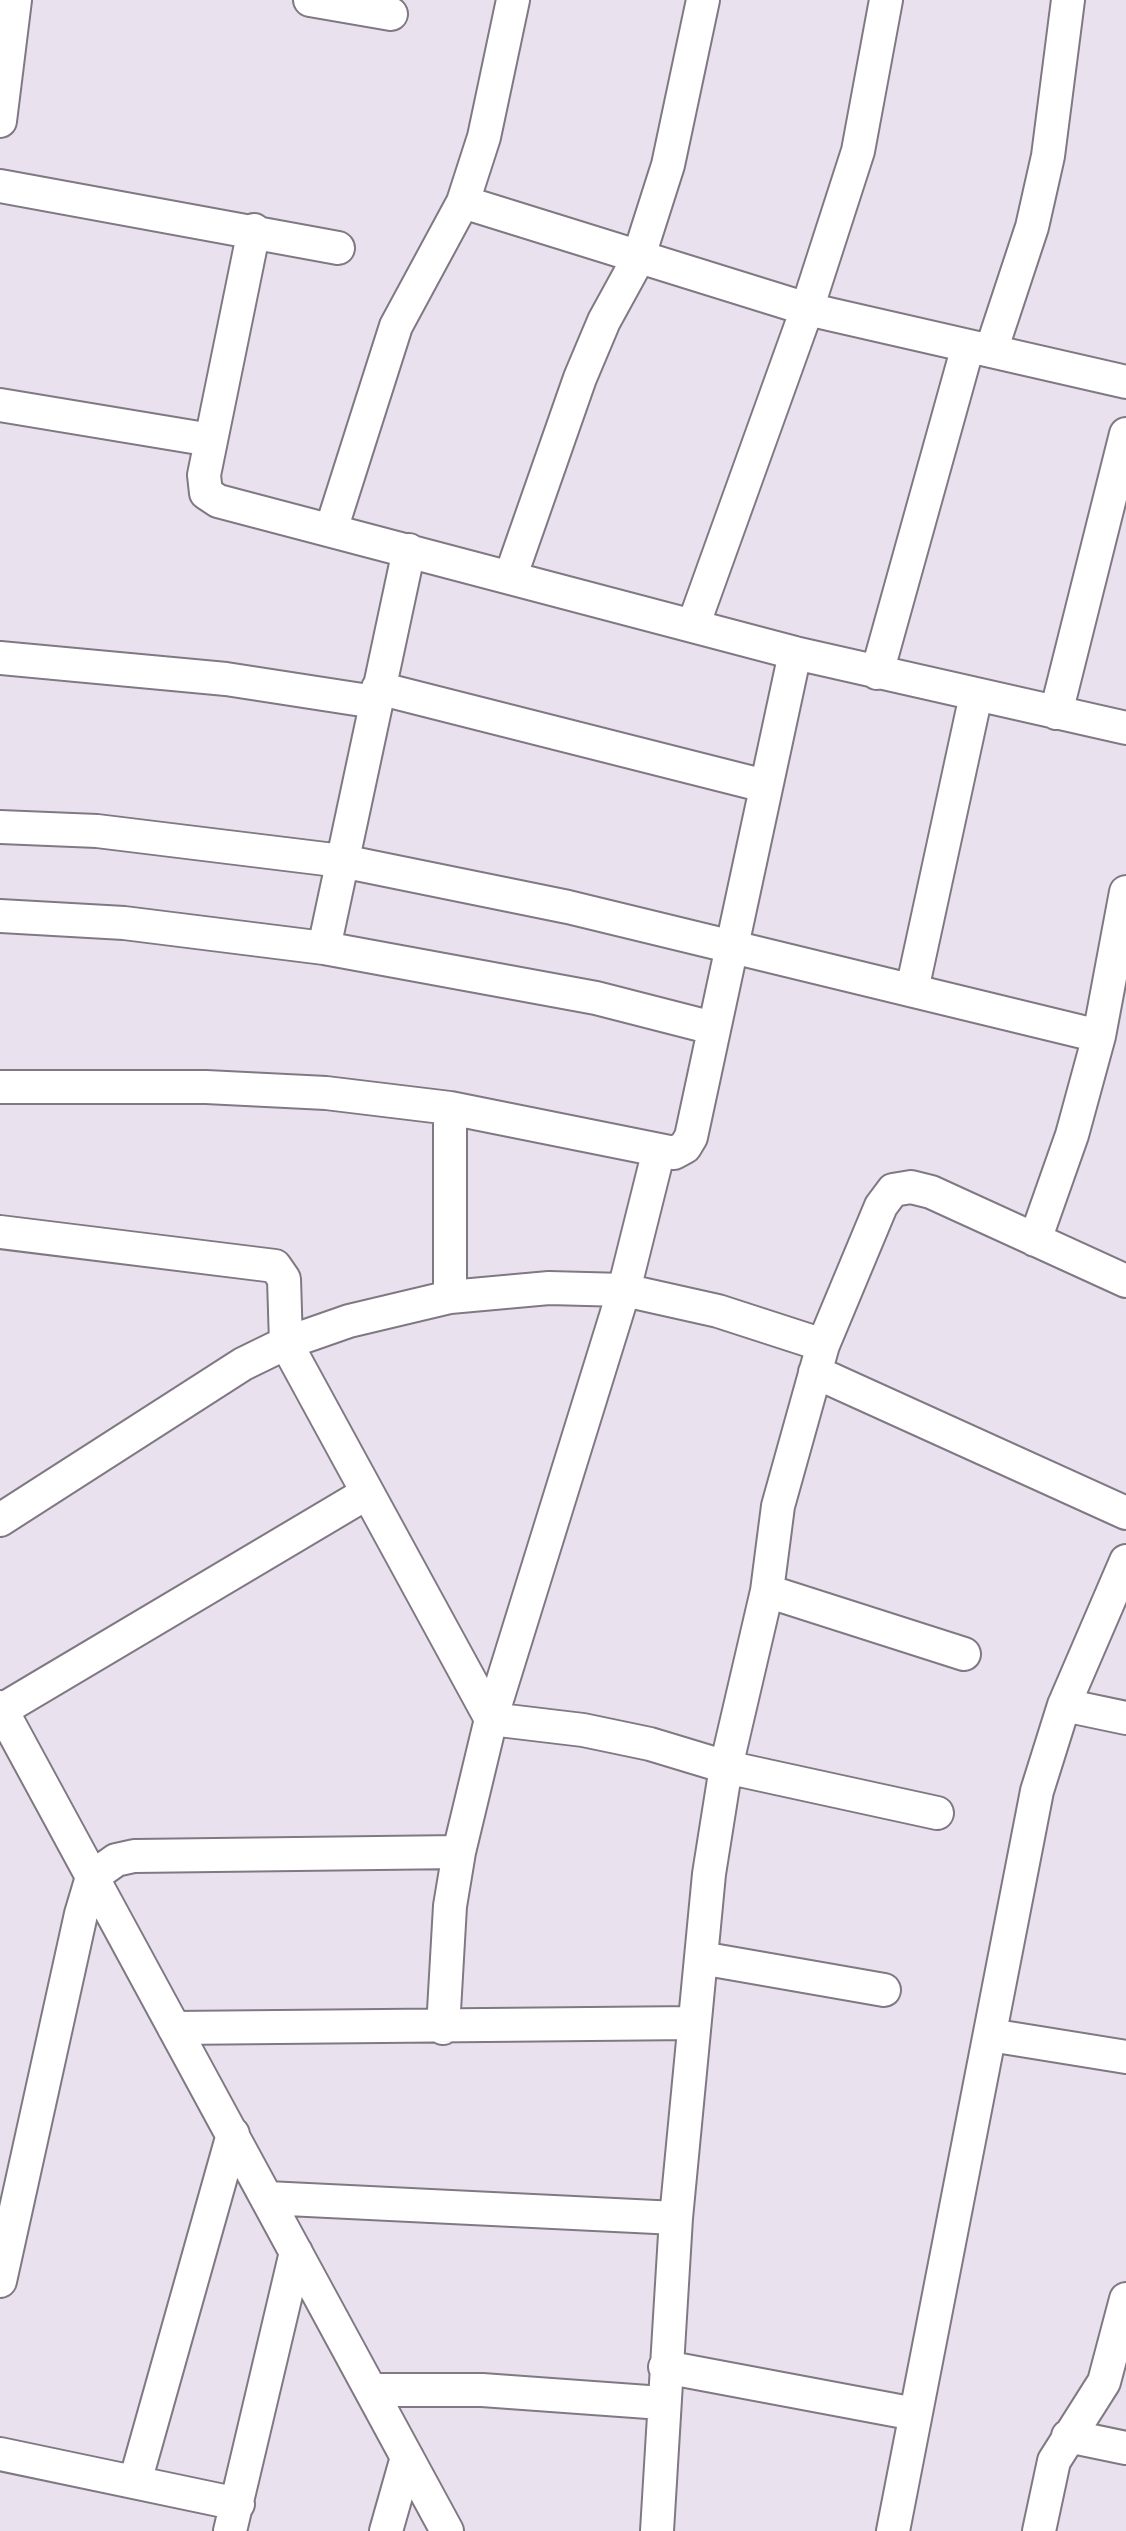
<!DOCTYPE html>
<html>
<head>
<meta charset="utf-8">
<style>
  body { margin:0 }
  canvas { display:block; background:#eae1ee }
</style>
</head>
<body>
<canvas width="1126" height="2531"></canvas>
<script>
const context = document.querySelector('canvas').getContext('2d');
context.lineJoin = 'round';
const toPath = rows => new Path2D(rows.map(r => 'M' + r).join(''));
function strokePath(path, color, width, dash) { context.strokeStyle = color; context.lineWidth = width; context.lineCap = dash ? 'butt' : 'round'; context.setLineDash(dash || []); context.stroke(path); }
const street = toPath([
  [310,0,391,14],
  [0,121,15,0],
  [0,186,338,248],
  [463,202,807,309,1126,382],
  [254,230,204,475,206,493,218,501,795,653,1126,728],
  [991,351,1032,227,1048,156,1068,0],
  [0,405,211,440],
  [331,530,396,326,463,202,484,137,513,0],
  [510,578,580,378,604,321,638,259,668,165,703,0],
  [693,626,807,309,858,151,886,0],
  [0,658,226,679,375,702],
  [877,673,968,346],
  [378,688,765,786],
  [1056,713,1126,434],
  [0,827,97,831,342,861,568,907,1099,1036],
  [0,916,124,923,324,948,596,998,713,1028],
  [324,948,409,550],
  [912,990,976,695],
  [0,1087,206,1087,326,1093,450,1108,674,1153,685,1147,691,1137,795,653],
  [0,1232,275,1266,284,1279,286,1343,491,1719,583,1730,650,1744,726,1767,937,1813],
  [1035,1240,1072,1135,1099,1036,1126,892],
  [450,1297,450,1108],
  [815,1372,1126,1513],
  [0,1520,243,1364,286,1343,349,1321,450,1297,549,1288,624,1290,718,1311,823,1345],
  [767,1591,964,1654],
  [1064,1705,1126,1718],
  [0,1707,447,2531],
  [0,1711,367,1493],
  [701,1958,884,1990],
  [174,2028,694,2023],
  [443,2028,450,1906,459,1852,491,1719,624,1290,659,1150],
  [990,2035,1126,2057],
  [267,2198,676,2218],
  [0,2281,81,1914,92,1877,116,1860,134,1856,459,1852],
  [665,2367,915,2414],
  [371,2390,482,2390,662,2403],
  [1068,2436,1126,2448],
  [0,2454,238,2504],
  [135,2482,233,2134],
  [230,2531,296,2252],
  [386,2531,407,2457],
  [657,2531,676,2218,709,1874,726,1767,767,1591,778,1506,823,1345,881,1206,893,1190,911,1187,931,1192,1126,1281],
  [893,2531,1037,1791,1064,1705,1126,1561],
  [1039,2531,1054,2461,1104,2382,1126,2299]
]);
strokePath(street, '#807883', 36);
strokePath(street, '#fff', 32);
</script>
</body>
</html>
